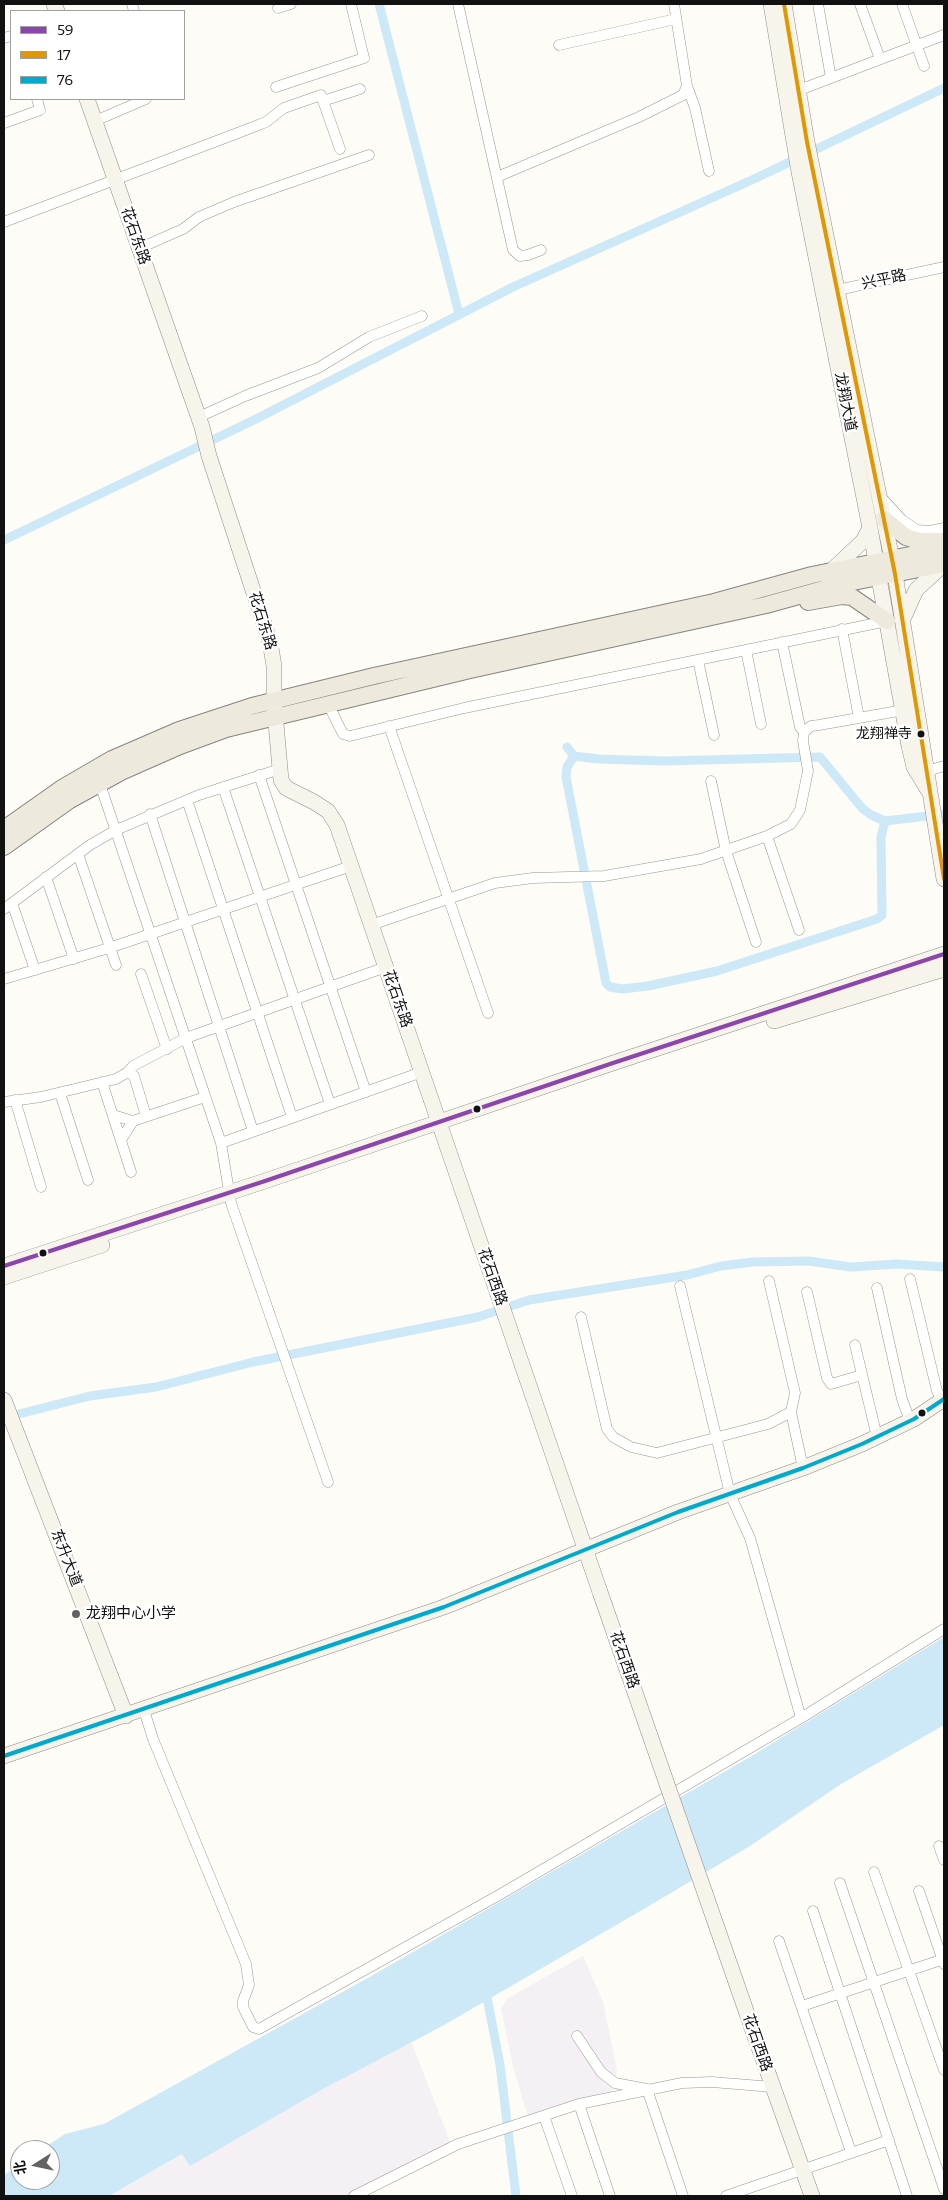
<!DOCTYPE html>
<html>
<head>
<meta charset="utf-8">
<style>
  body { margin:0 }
  #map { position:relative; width:948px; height:2200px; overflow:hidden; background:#fdfcf7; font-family:Bitter,"Noto Sans SC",serif }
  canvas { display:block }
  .frame { position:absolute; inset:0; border:5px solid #111; pointer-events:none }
  .legend { position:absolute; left:10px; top:10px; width:175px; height:90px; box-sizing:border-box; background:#fff; border:1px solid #a0a0a0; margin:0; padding:6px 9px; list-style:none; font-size:15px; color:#111 }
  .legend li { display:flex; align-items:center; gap:10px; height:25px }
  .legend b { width:25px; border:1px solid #a0a0a0 }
  .north { position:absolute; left:10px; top:2140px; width:50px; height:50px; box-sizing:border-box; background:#fff; border:1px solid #a0a0a0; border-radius:50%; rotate:260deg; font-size:14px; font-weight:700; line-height:20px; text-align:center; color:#111 }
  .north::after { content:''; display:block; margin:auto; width:18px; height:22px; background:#646362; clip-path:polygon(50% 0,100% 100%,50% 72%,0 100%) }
</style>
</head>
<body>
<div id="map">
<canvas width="948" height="2200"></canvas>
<div class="frame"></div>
<ul class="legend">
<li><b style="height:6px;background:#8e44ad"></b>59</li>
<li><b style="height:6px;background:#e09702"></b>17</li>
<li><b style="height:6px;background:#00a9ce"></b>76</li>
</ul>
<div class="north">北</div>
</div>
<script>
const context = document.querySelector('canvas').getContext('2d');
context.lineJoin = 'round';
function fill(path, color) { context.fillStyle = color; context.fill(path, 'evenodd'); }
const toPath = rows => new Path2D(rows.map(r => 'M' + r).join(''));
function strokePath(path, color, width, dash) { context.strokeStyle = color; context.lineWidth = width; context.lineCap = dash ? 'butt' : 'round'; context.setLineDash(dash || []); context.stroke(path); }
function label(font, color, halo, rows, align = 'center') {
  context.font = font + ' Bitter,"Noto Sans SC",serif'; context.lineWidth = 5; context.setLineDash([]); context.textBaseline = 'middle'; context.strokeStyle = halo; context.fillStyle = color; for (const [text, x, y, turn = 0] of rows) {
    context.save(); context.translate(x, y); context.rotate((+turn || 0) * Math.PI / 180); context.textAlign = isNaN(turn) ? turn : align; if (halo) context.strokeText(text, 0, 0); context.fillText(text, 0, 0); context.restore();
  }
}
fill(toPath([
  [583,1956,603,2002,617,2070,612,2092,576,2100,528,2117,513,2067,501,2008,508,1998],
  [411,2041,451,2144,346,2196,109,2196,183,2154,190,2166,323,2089]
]), '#f5f0f3');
fill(toPath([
  [944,1637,944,1725,841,1784,750,1846,642,1910,444,2025,323,2089,190,2166,182,2154,109,2196,4,2196,4,2175,20,2164,20,2180,50,2180,50,2150,40,2150,53,2142,65,2134,104,2124,375,1974,755,1754]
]), '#cde8f7');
strokePath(toPath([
  [379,4,459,314],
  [4,540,256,419,513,287,754,179,944,88],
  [567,747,574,756,598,759,665,761,820,757,862,808,871,815,885,821,944,814],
  [574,756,567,767,566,777,606,983,610,987,622,989,648,986,717,971,877,919,882,915,881,837,885,821],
  [7,1417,90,1396,156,1387,253,1362,478,1317,529,1300,687,1275,721,1266,753,1262,809,1261,851,1267,897,1264,944,1267],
  [485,1987,500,2065,516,2196]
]), '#cde8f7', 9);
const street = toPath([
  [132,4,134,11],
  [458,4,513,250,520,256,528,255,541,250],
  [818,4,831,78],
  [860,4,880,59],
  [902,4,924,66],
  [278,8,291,4],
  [4,38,11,36],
  [559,45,676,19],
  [687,86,695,108,709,171],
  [276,87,364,58,351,4],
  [794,92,944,35],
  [323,101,360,89],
  [95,121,146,99],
  [4,123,40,110,37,99],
  [497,177,639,117,683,95,687,86,674,4],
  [4,222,256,126,266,122,284,108,321,95,340,149],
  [140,248,183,229,199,217,234,202,369,155],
  [833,291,944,267],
  [199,417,245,396,318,368,369,337,422,316],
  [881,497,902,520,917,530,930,531,944,528],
  [842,629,859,718],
  [782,642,800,727,804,732],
  [746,650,761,724],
  [698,660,714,735],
  [328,704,343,734,350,736,464,708,887,621],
  [389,726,488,1013],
  [921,773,944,766],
  [259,775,366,1092],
  [711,781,726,851,756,942],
  [100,784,221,1143,231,1203,328,1482],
  [223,787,330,1104],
  [187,800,292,1117],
  [150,814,253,1131],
  [767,836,799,930],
  [78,854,116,965],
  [46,877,74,959],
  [12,903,35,970],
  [4,909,90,845,116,830,199,795,280,769],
  [371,925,495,883,533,878,604,876,701,859,767,836,791,824,800,810,808,771,803,741,804,732,811,726,819,725,904,710],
  [141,974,167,1049],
  [4,979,109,948,351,866],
  [128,1072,134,1076,146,1116],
  [102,1082,131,1172],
  [60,1093,88,1180],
  [15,1100,41,1187],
  [4,1102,41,1097,116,1079,128,1072,133,1066,186,1038,386,967],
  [113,1115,133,1121,205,1097],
  [121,1140,133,1121],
  [221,1143,422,1072],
  [910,1279,937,1391,942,1400],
  [680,1286,730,1494,750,1538,801,1718],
  [877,1288,902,1399,910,1421],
  [807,1292,827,1378,831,1384,862,1375],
  [581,1317,607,1429,613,1437,631,1447,657,1453,768,1424,791,1412,795,1393,769,1281],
  [855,1345,877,1437],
  [791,1412,803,1468],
  [144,1710,153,1739,246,1964,249,1985,243,2001,243,2007,253,2027,259,2029,499,1895,801,1718,944,1629],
  [939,1846,944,1860],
  [874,1872,944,2070],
  [840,1883,944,2189],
  [919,1891,944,1964],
  [813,1911,907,2196],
  [779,1941,851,2152],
  [802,2006,944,1959],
  [577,2036,601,2072,615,2083,647,2089,683,2196],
  [579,2104,610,2196],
  [544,2116,572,2196],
  [354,2196,458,2144,579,2104,682,2083,712,2082,773,2087],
  [726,2196,889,2140]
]);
const secondary = toPath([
  [54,4,57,11],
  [771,4,799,172,870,528,909,746,914,767,928,790],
  [784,4,807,142,895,574,944,879],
  [87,99,202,427,209,456,270,642,274,666,274,701,281,780,286,788,314,802,328,811,337,825,600,1592],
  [831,571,863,541,870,528],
  [903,619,916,590,944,564],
  [774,1021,944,969],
  [4,1266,265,1181,610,1064,944,954],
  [4,1277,102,1245],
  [4,1400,126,1716],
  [4,1756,444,1607,678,1512,803,1468,862,1444,914,1419,944,1399],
  [752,2028,812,2196]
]);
const primary = toPath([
  [884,519,906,537,919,541,944,541],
  [808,602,842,596,852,597,887,621],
  [4,829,62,788,112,759,179,730,252,706,374,676,714,602,812,575,944,548],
  [4,847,70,800,121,772,180,746,226,729,470,670,766,605,838,585,944,564]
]);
strokePath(street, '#979795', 11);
strokePath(secondary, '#8e8d8b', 16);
strokePath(primary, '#858482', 18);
strokePath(street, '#fffffe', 10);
strokePath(secondary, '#f6f4eb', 15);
strokePath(primary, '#ede9dc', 16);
const secondaryBridge = toPath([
  [600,1592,752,2028]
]);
strokePath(secondaryBridge, '#8e8d8b', 16, []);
strokePath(secondaryBridge, '#f6f4eb', 15);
strokePath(toPath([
  [4,1266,265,1181,610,1064,944,954]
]), '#8e44ad', 4);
strokePath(toPath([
  [784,4,807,142,895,574,944,879]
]), '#e09702', 4);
strokePath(toPath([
  [4,1756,444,1607,678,1512,803,1468,862,1444,914,1419,944,1399]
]), '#00a9ce', 4);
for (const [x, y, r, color] of [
  [921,734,4.5,"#111"],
  [477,1109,4.5,"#111"],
  [43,1253,4.5,"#111"],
  [922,1413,4.5,"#111"],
  [76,1614,5,"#646362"]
]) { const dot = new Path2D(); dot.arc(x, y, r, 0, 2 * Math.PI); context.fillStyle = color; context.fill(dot); strokePath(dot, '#fff', 2); }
label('14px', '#111', '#fff', [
  ["龙翔禅寺",912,734]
], 'right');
label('15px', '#111', '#fff', [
  ["花石东路",135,236,71],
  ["兴平路",884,280,-12],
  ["龙翔大道",845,402,79],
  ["花石东路",262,621,73],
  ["花石东路",397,999,71],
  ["花石西路",492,1277,71],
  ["东升大道",66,1558,69],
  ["花石西路",624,1660,71],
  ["花石西路",757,2043,71]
]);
label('15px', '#111', '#fff', [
  ["龙翔中心小学",86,1614]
], 'left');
</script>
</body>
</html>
